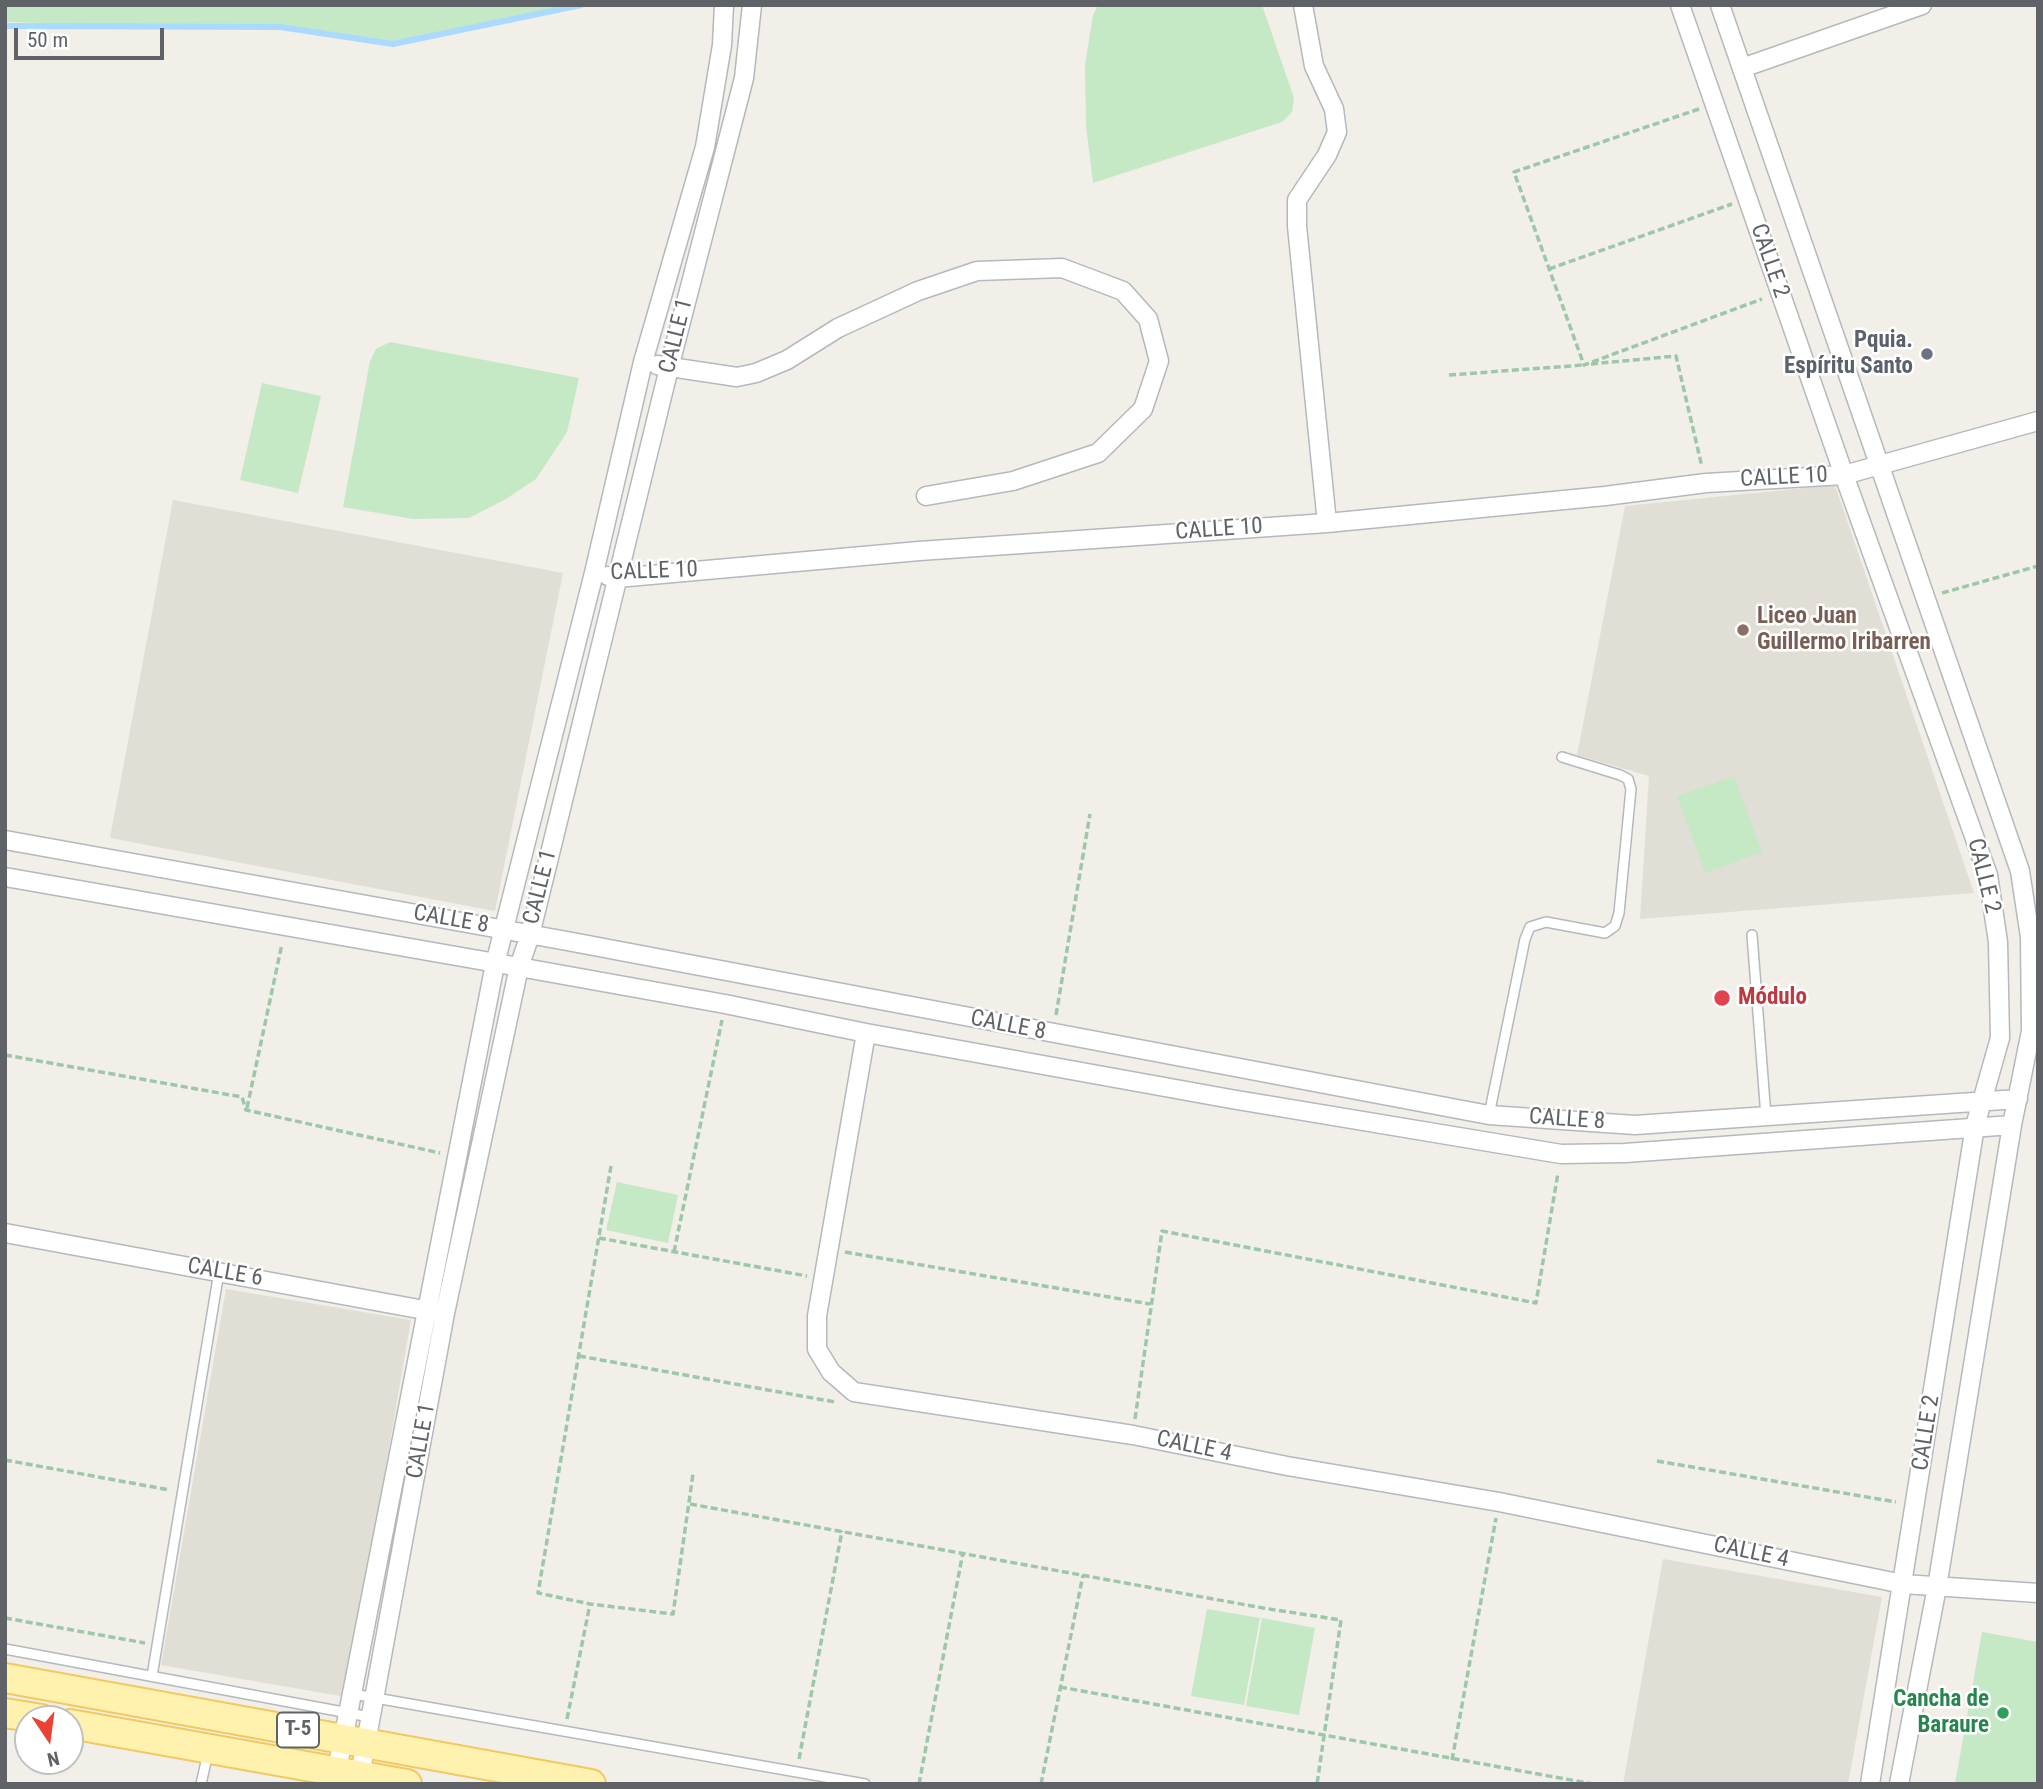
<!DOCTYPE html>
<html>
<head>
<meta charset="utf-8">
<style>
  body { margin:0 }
  #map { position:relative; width:2043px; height:1789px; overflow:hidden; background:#f1efe8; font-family:"Roboto Condensed",sans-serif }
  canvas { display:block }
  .frame { position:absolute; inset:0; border:7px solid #5f6368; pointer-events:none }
  .north { position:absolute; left:14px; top:1705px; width:70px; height:70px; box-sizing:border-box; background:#fff; border:2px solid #bfc1c3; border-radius:50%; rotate:167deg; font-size:19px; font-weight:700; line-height:28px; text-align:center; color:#5f6368 }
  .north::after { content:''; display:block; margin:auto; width:24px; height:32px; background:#ea4335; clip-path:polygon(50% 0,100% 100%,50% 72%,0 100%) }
  .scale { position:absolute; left:14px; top:28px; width:150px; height:32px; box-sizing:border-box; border:4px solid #5f6368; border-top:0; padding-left:9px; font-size:21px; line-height:24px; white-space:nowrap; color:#5f6368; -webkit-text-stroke:5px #fff; paint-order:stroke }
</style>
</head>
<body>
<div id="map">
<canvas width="2043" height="1789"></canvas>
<div class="frame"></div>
<div class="north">N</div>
<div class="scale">50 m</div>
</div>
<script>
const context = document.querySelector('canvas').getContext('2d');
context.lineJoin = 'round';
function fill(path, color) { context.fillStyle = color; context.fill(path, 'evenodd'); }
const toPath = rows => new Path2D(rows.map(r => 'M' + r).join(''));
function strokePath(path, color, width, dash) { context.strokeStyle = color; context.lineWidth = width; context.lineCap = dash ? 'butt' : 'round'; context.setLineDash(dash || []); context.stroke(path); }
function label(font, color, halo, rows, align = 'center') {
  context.font = font + ' "Roboto Condensed",sans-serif'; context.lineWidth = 5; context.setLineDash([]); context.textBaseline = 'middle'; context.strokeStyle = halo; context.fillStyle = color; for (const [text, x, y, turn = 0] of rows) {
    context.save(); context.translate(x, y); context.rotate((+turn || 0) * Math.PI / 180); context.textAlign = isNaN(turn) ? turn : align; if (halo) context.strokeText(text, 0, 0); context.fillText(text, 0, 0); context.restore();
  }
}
fill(toPath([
  [1835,485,1974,893,1640,919,1649,776,1577,755,1625,506],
  [173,500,563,573,495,911,110,838],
  [226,1289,411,1320,346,1697,161,1665],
  [1663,1559,1882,1597,1848,1784,1623,1784]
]), '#e1ded6');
fill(toPath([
  [5,5,580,5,393,44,280,27,145,26,5,22],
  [1098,5,1262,5,1294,98,1292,112,1282,122,1093,183,1086,126,1085,65,1093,15],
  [390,342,579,378,567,432,536,479,506,499,469,518,413,519,343,507,370,361,376,349],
  [262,383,321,396,298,493,240,480],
  [1734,776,1762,852,1705,873,1677,796],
  [617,1182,678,1195,668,1243,606,1230],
  [1207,1609,1260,1618,1244,1705,1191,1696],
  [1262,1618,1315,1628,1299,1715,1246,1706],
  [1982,1632,2038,1642,2038,1784,1955,1784]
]), '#c5e8c5');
strokePath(toPath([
  [5,26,280,27,393,44,581,5]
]), '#aadaff', 6);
const service = toPath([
  [1752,935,1766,1117],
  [1489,1115,1525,939,1530,927,1546,922,1605,933,1615,926,1619,913,1631,789,1628,779,1620,775,1562,757],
  [5,1649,370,1717],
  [152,1676,219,1272],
  [353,1694,865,1784],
  [201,1784,208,1753]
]);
const minor = toPath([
  [1303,5,1314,66,1334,109,1337,132,1327,155,1297,200,1297,226,1327,523],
  [1680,5,1844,475,1988,875,1998,942,2000,1038,1975,1126,1870,1784],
  [1720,5,2020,871,2030,937,2031,1031,2012,1125,1937,1587,1899,1784],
  [1742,68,1922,5],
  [657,365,737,377,756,373,787,360,838,328,918,291,977,271,1062,268,1123,291,1148,319,1159,361,1143,409,1098,453,1013,481,926,496],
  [608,576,617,578,919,551,1327,523,1605,496,1706,483,1844,475,2038,421],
  [5,840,567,941,1489,1115,1635,1125,2018,1099],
  [5,877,519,967,725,1004,866,1033,1231,1099,1561,1154,1625,1153,2012,1125],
  [866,1033,817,1316,817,1349,831,1372,854,1392,1133,1435,1287,1466,1499,1502,1903,1584,2038,1593],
  [5,1233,435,1312],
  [337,1770,495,964,594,573,643,362,705,147,722,45,724,5],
  [360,1775,445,1313,519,967,530,935,669,368,744,78,752,5]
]);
const primary = toPath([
  [5,1678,591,1784],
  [5,1713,42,1719],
  [70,1724,407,1784]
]);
strokePath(service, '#b5b8bc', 12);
strokePath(minor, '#b5b8bc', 21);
strokePath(primary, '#f2c960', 32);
strokePath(toPath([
  [1699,109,1514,172,1584,365,1762,299],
  [1549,269,1732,204],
  [1591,364,1676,356,1702,467],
  [1449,375,1583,365],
  [1942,593,2038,566],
  [1056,1015,1090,814],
  [5,1055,242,1097,246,1110,440,1153],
  [247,1108,282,944],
  [611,1166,538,1593,590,1604,673,1614,693,1474],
  [599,1238,807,1276],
  [674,1252,722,1020],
  [845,1252,1150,1304],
  [579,1356,835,1402],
  [1135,1419,1162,1231,1536,1303,1558,1173],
  [5,1460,170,1490],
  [1657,1461,1896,1502],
  [690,1504,1263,1608,1341,1620,1317,1784],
  [5,1618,145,1643],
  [1060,1687,1593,1784],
  [567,1719,590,1604],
  [799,1759,842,1531],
  [1452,1760,1496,1518],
  [919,1784,963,1552],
  [1041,1784,1083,1575]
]), '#9cc7a9', 3.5, [7, 3.5]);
strokePath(service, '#fff', 9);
strokePath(minor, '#fff', 18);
strokePath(primary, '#fff2af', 28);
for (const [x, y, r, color] of [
  [1927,354,7,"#6b7280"],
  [1743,630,7,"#8d6e63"],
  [1722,998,9,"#e0444e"],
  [2003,1713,7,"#2e9e5b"]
]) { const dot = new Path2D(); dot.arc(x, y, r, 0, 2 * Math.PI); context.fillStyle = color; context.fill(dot); strokePath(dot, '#fff', 2.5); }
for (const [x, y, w] of [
  [298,1730,42]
]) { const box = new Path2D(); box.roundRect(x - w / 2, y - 17.5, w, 35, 5); context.fillStyle = '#fff'; context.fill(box); strokePath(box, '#5f6368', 2); }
label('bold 21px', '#5f6368', null, [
  ["T-5",298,1730]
]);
label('23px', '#5f6368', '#fff', [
  ["CALLE 2",1769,261,71],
  ["CALLE 1",677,336,-76],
  ["CALLE 10",1784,478,-3],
  ["CALLE 10",1219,530,-4],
  ["CALLE 10",654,572,-2],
  ["CALLE 2",1983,876,76],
  ["CALLE 1",541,887,-76],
  ["CALLE 8",451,920,10],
  ["CALLE 8",1008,1026,11],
  ["CALLE 8",1567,1120,4],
  ["CALLE 6",225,1273,10],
  ["CALLE 2",1927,1433,-81],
  ["CALLE 1",422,1441,-80],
  ["CALLE 4",1194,1447,12],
  ["CALLE 4",1751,1553,12]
]);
label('bold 23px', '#5b616d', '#fff', [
  ["Pquia.",1913,341],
  ["Espíritu Santo",1913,367]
], 'right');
label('bold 23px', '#785e54', '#fff', [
  ["Liceo Juan",1757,617],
  ["Guillermo Iribarren",1757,643]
], 'left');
label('bold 23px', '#be3a42', '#fff', [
  ["Módulo",1738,998]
], 'left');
label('bold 23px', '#27864d', '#fff', [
  ["Cancha de",1989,1700],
  ["Baraure",1989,1726]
], 'right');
</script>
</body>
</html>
